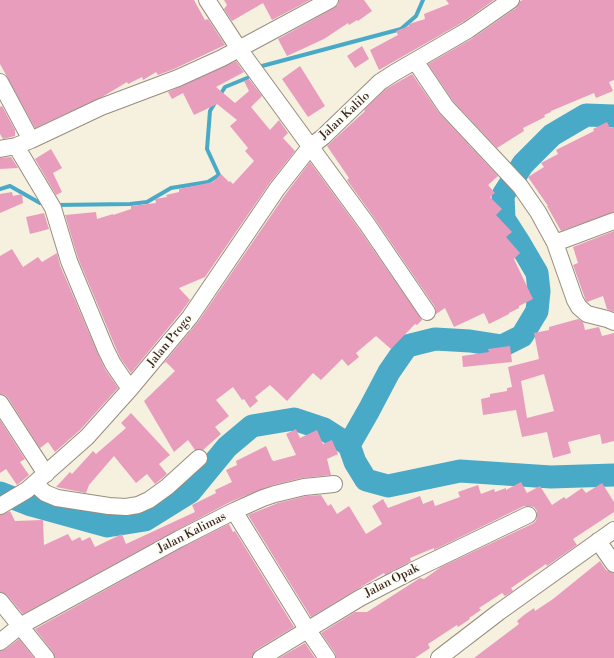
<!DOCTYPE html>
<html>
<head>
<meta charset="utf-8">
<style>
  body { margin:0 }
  canvas { display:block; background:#f6f0de }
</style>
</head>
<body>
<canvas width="614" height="658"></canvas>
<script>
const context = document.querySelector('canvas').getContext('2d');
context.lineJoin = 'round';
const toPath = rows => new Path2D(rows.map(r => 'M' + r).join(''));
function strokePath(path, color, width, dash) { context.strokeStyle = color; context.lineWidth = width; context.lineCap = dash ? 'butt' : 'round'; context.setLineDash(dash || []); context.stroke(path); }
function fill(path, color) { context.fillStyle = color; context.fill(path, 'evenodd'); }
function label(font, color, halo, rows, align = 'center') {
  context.font = font + ' "Libre Bodoni",serif'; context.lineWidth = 3.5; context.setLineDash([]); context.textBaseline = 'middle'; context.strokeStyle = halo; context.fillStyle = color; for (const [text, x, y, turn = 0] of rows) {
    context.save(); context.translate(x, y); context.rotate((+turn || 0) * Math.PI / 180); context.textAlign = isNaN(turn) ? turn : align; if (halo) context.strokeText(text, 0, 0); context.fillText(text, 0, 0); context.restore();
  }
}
strokePath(toPath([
  [262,66,401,29,416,16,423,0],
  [220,95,225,87,247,78],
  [0,189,10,186,40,203,44,203],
  [57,205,130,204,147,202,171,188,208,182,219,175,207,149,210,111,216,101]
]), '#49aac8', 4);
strokePath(toPath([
  [349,445,369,410,389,372,407,346,435,339,470,341,502,346,522,336,537,311,539,291,537,273,520,244,504,219,503,195,523,164,552,135,586,115,614,116],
  [0,493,31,505,107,526,145,520,190,492,227,447,252,426,294,419,324,429,349,445,355,462,366,480,388,486,460,471,551,477,614,475]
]), '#49aac8', 23);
fill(toPath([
  [0,0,194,0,205,20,208,19,225,45,174,69,158,75,156,72,143,80,142,77,128,84,127,82,102,97,35,128,0,64],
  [224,0,310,0,272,20,263,3,232,21,224,9,227,5],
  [339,0,364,0,372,11,358,21,357,20,349,25,348,23,324,39,287,56,278,39,334,8,338,5],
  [446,0,494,0,463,22,379,70,370,50,398,35,396,31,409,26,409,24,425,19,424,14,449,4],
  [523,0,614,0,614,80,609,82,613,91,596,98,594,93,551,111,551,112,544,115,545,117,523,128,524,131,497,148,453,101,428,64,473,38,516,8,520,1],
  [362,46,369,59,355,68,347,56],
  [236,61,244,72,216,87,235,103,249,91,244,81,249,79,262,96,251,107,270,130,279,120,288,133,283,138,295,151,269,184,205,277,179,288,190,300,182,311,131,373,121,359,115,346,78,258,65,215,96,212,97,219,113,214,113,215,131,209,131,206,156,203,155,199,167,197,166,195,179,192,179,189,213,182,221,174,229,182,230,181,233,184,254,161,245,151,248,148,230,126,237,120,217,104,194,115,183,93,172,99,168,92],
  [300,66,325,106,308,117,282,79],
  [412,74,439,113,498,176,488,185,495,193,490,197,502,209,496,215,512,232,506,237,520,253,514,259,533,299,519,306,519,308,509,313,509,314,489,324,484,313,454,327,445,308,436,314,435,307,375,219,347,180,349,178,327,146,365,111,364,110,386,89],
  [2,106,15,130,15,136,3,139,0,134,0,107],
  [607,122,610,128,614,127,614,212,561,231,547,206,548,206,528,177,544,167,541,163,558,154,556,150,594,131,593,129],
  [51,149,62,168,53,173,62,192,56,195,35,159],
  [11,157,18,168,0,169,0,158],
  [310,162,359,229,422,320,417,325,415,324,391,349,376,336,356,353,359,357,348,366,342,359,321,380,313,373,287,401,270,385,255,397,258,401,250,408,244,399,242,400,233,387,216,400,229,416,215,427,221,434,203,450,195,450,188,440,174,452,144,401,175,371,166,362,163,364,198,322,285,195],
  [12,192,13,196,22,194,23,203,0,213,0,194],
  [44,213,49,229,30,234,26,217],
  [614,231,614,312,607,309,603,296,587,302,586,301,573,265,578,263,573,247],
  [12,249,23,267,38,257,42,262,57,253,60,265,98,354,105,369,118,388,80,430,55,452,48,442,40,448,8,398,5,395,0,394,0,256],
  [578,319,583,322,585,330,599,327,602,336,614,333,614,441,602,444,600,434,568,442,571,453,553,458,547,432,522,437,516,410,483,415,481,399,490,397,490,394,507,391,507,388,512,387,508,367,539,359,534,333,549,330,549,327],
  [544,374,554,411,527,418,521,381],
  [510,346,512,362,463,367,462,356,489,352,488,349],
  [131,413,170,455,159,464,167,474,155,484,147,474,136,483,114,456,89,485,86,493,56,487,70,472,72,474,93,451,96,454,126,428,121,423],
  [0,420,25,459,20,462,29,475,17,485,6,469,0,473],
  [296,429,300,438,317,430,323,444,332,440,338,454,327,459,331,475,302,478,273,485,230,502,175,531,23,614,7,595,0,592,0,515,10,511,15,521,43,520,44,545,68,534,72,541,80,537,82,541,90,537,95,547,122,534,126,544,195,512,192,505,216,493,215,490,232,482,226,470,237,465,236,461,266,446,272,460,274,461,296,455,286,434],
  [521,482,527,493,540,486,552,505,564,497,566,499,582,488,586,493,602,483,614,502,614,512,573,539,577,545,547,566,546,564,511,588,513,591,505,596,502,593,479,608,481,610,469,618,470,619,458,627,457,625,428,644,430,648,415,658,336,658,335,653,321,633,355,612,367,612,420,578,424,579,441,567,532,524,536,521,537,516,537,511,534,507,529,506,524,506,434,550,434,548,410,558,411,561,385,575,384,573,311,617,248,515,278,503,306,496,321,495,328,506,331,504,337,514,349,506,366,534,382,524,372,506,383,499,388,508,420,496,423,504,433,500,435,506,460,497,458,492,478,485,481,494,494,489,495,492,506,488,506,490],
  [229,524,233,532,235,531,294,627,256,650,253,654,252,658,55,658,53,652,35,629,183,547],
  [600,561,606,570,610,572,614,573,614,658,474,658,519,624,517,621,524,615,534,608,535,611,553,599],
  [19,639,34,658,0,658,0,651,6,649],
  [305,643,315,658,279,658]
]), '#e99dbd');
const minor = toPath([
  [207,0,239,49,367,224,427,312],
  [415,61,446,107,520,186,538,212,555,243,575,300,579,307,587,314,607,319,614,322],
  [0,82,31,140],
  [16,146,53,208,69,261,106,350,113,364,130,389],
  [0,149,16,146,31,140,101,107,178,78,222,58,330,0],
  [555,243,614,221],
  [0,403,46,474],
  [35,484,45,493,57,498,109,506,126,507,138,505,149,500,167,487,199,458],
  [0,506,27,490,87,437,130,389,190,317,277,189,310,147,323,137,380,82,394,73,468,30,511,0],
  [234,511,263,498,275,494,304,487,334,484],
  [598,541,614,564],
  [0,601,46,658],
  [0,642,20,626,179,539,234,511,307,629,327,658],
  [261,658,360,598,416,569,528,515],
  [439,658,499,612,614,530]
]);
strokePath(minor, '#988d7e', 18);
strokePath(minor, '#fff', 16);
label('12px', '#3b2a1e', '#fdfcf7', [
  ["Jalan Kalilo",345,116,-43],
  ["Jalan Progo",170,341,-51],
  ["Jalan Kalimas",192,533,-27],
  ["Jalan Opak",392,581,-27]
]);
</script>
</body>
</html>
